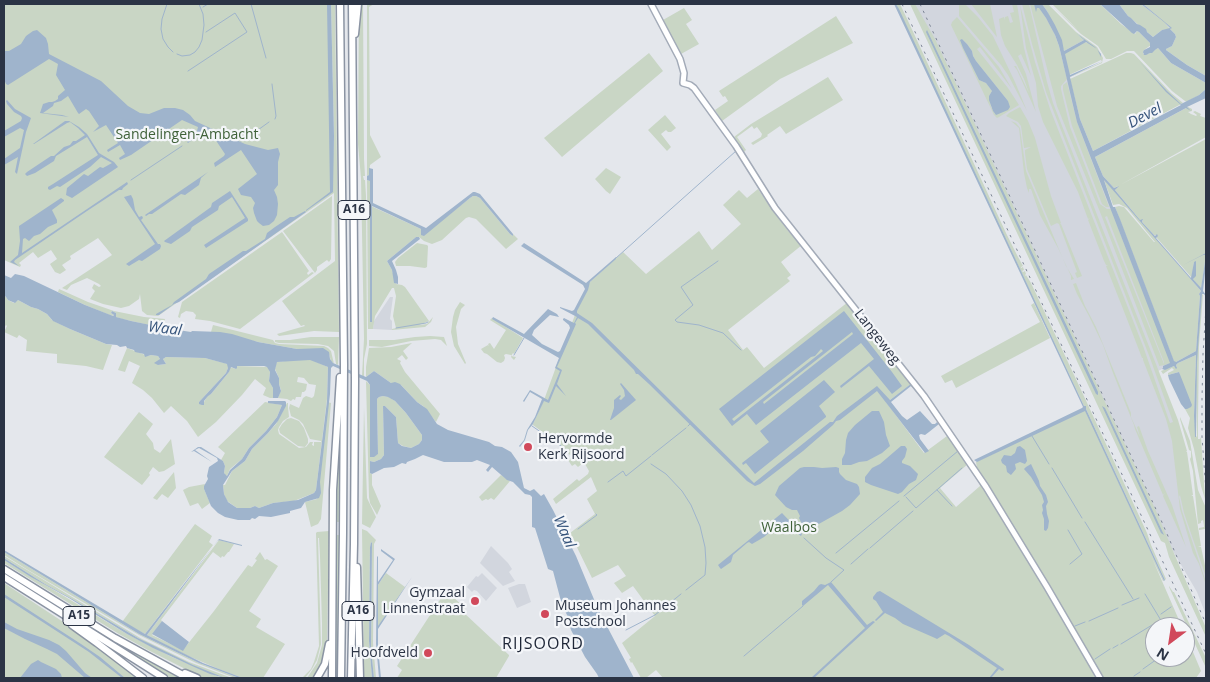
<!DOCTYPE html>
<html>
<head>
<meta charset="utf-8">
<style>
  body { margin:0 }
  #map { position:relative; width:1210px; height:682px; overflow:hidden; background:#e4e7ec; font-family:"Open Sans",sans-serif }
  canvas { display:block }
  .frame { position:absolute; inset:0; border:5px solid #2b3445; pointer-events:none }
  .north { position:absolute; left:1145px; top:617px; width:50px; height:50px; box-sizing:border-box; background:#f4f6f9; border:1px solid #a4a8b1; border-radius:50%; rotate:211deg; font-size:14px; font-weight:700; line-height:20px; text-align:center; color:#2b3445 }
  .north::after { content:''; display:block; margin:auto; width:18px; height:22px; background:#d1495b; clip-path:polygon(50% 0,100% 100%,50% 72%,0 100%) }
</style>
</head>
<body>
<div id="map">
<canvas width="1210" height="682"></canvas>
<div class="frame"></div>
<div class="north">N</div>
</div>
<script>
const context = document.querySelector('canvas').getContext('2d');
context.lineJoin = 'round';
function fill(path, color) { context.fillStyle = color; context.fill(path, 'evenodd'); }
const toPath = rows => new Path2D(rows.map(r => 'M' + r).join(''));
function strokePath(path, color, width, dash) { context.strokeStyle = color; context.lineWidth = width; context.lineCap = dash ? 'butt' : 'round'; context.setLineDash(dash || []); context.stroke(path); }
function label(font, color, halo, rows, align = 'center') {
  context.font = font + ' "Open Sans",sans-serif'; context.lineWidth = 4.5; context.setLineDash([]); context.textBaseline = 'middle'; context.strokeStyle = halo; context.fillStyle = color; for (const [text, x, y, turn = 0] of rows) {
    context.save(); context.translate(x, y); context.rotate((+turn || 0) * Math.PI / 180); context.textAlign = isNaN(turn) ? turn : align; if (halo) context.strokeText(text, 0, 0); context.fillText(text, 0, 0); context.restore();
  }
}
fill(toPath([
  [914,4,1038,4,1052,25,1078,118,1173,364,1158,371,1176,420,1191,487,1193,510,1198,547,1206,574,1206,615,1197,592,1163,534],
  [390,297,393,297,390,319,392,321,392,330,373,329,374,321],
  [491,546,508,563,512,569,509,572,515,581,503,586,480,563],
  [482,573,497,588,486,601,477,591,474,590,472,592,467,587,476,576,478,577],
  [519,584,525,584,531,602,517,608,508,588]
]), '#d2d6de');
fill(toPath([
  [4,4,329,4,333,154,334,136,331,4,335,4,339,332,314,331,279,336,277,334,305,326,304,325,301,326,282,301,335,261,334,193,158,316,147,315,142,311,140,294,139,299,129,306,121,308,103,304,90,299,95,291,92,288,94,284,99,287,101,286,99,284,87,278,71,285,67,290,62,288,112,255,98,238,70,256,71,259,62,265,66,270,60,274,55,272,50,264,57,259,51,250,38,258,33,252,19,263,21,265,20,267,4,260],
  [359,4,363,4,364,159,365,176,363,176,364,180,365,180,366,196,367,344,364,359,364,377,362,376,364,339,361,178,358,144],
  [367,4,374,4,369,7,370,135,381,157,370,165,369,175,367,176],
  [896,4,900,4,909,23,1006,233,1018,257,1023,266,1021,267,1021,268,1023,267,1024,270,1022,271,1023,272,1025,271,1026,274,1025,275,1025,276,1026,275,1031,283,1082,392,1147,533,1151,545,1166,579,1165,580,1086,409,1086,407,1084,406],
  [910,4,915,4,935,39,1156,511,1206,628,1206,637,1169,557,1165,543,1161,541],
  [959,4,965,4,978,17,993,36,1015,82,1027,111,1008,75,1001,65,959,16],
  [971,4,990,4,997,37,996,36],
  [1012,4,1017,4,1024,48,1031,76,1021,54,1018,56,1026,74,1036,112,1017,70,1014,66,1016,66,1029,93,1024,79,1017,65,1005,46,1001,35,999,19,1004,17,1005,20,1005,17,1008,16,1010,23,1013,22,1010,13,1014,12],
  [1022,4,1029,4,1047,82,1053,103,1178,420,1187,451,1186,452,1187,452,1189,466,1193,495,1191,496,1193,496,1201,546,1198,547,1201,547,1206,570,1206,577,1184,513,1180,495,1179,497,1182,511,1206,582,1206,585,1199,564,1193,553,1180,509,1172,441,1166,419,1143,360,1143,358,1142,358,1132,332,1123,309,1125,308,1123,309,1106,266,1108,265,1106,265,1104,261,1088,220,1090,218,1088,219,1078,192,1043,122,1038,106,1036,83,1026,48,1020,5,1035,62,1050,109,1143,346,1170,423,1173,422,1150,358,1046,92,1032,44],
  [1030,4,1034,4,1036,10,1038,7,1040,9,1046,18,1055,35,1059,46,1067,79,1061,86,1061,89,1070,127,1100,204,1107,209,1111,209,1120,233,1171,363,1165,365,1159,366,1159,365,1102,217,1057,106],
  [1107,216,1164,362,1164,364,1105,217],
  [1042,4,1048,4,1076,32,1097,47,1103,58,1102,63,1070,77,1071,76,1098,64,1102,62,1101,60,1069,75,1064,53,1085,42,1089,43,1076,33,1084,40,1064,51,1047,11],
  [1050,4,1077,29,1052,4,1100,4,1121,24,1135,34,1137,31,1139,32,1150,43,1151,45,1144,50,1143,54,1148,54,1158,48,1171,63,1206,83,1206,89,1199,95,1187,102,1185,101,1172,91,1134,51,1127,51,1111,59,1106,59,1098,46,1081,34],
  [1119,4,1141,4,1164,22,1170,29,1162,30,1153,37,1128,16],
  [1143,4,1206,4,1206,76,1187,65,1166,50,1166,49,1172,46,1176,37,1175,34,1170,29,1171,28],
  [684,8,692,20,686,24,699,44,681,54,663,20],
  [836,16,853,43,780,79,722,121,715,110,728,101,725,96,723,97,719,91],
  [957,17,999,67,1012,89,980,47,977,49,1008,88,1019,105,999,117,997,118,994,115,951,25,952,22],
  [962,39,967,44,972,51,973,56,976,61,1008,101,995,114,991,107,989,96,992,91,986,83,979,80,963,48],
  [649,53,663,71,562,157,544,138],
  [1126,53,1131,53,1134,54,1171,93,1183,103,1093,151,1080,119,1070,79],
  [828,77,843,100,786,134,780,126,767,135,768,136,753,145,751,143,761,137,762,134,757,127,754,129,752,126,737,137,746,150,744,152,734,137,751,124],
  [1067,82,1077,122,1109,207,1106,207,1102,204,1072,126,1063,90,1063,85],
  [1020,107,1028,121,1035,138,1051,196,1061,223,1060,224,1061,224,1082,276,1077,278,1075,273,1077,272,1059,224,1057,223,1051,226,1027,169,1025,153,1025,150,1031,147,1024,148,1021,126,1018,122,1006,116,1009,113],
  [1188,107,1192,109,1192,111,1188,112,1191,114,1196,116,1197,115,1193,112,1195,111,1201,114,1200,116,1206,118,1206,137,1120,185,1206,139,1206,253,1205,254,1206,255,1205,262,1201,289,1193,279,1196,273,1196,265,1194,262,1192,278,1156,237,1158,235,1154,235,1142,222,1143,220,1140,220,1115,190,1118,186,1114,188,1103,176,1095,157],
  [665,115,676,128,671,132,668,132,666,130,661,134,671,147,667,151,648,130],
  [1011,121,1016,123,1020,128,1026,171,1066,266,1074,279,1071,280,1071,276,1058,248,1040,215,1031,189,1029,189,1029,193,1027,188,1024,173,1019,128],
  [606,168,621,177,610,194,606,191,595,179],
  [367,180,370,181,372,322,371,206,421,229,421,231,432,228,470,198,473,196,476,196,480,198,510,234,513,236,513,234,518,239,506,249,476,219,469,217,466,218,442,240,432,244,424,241,419,237,416,237,387,261,392,270,396,284,402,285,405,287,429,321,419,325,427,324,433,317,431,322,425,327,392,330,392,329,396,328,393,316,396,296,394,288,392,288,375,316,373,329,368,329],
  [1104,180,1105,180,1201,291,1199,294,1200,296,1196,351,1176,362,1174,362,1115,207,1119,206,1124,207,1154,242,1155,242,1127,208,1119,204,1113,205],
  [758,189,774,212,789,232,802,245,781,262,791,275,787,278,790,281,728,330,743,350,747,347,764,368,848,302,911,384,890,400,886,402,924,453,947,436,968,464,940,488,956,507,980,486,976,462,1085,409,1164,581,1163,581,1152,558,1182,627,1155,627,1155,657,1185,657,1185,633,1201,671,1196,678,663,678,656,670,646,678,641,678,632,662,631,663,629,659,631,658,622,643,655,616,633,586,622,593,614,583,626,576,618,565,592,578,570,533,595,514,587,499,597,491,591,477,556,504,553,499,577,479,579,481,588,474,589,471,585,464,583,463,578,467,575,464,572,466,568,460,573,456,572,454,570,455,560,445,533,425,533,424,544,400,576,312,590,282,623,252,646,274,699,231,712,250,741,224,723,205,739,190,747,198],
  [332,196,331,259,329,262,327,260,317,267,317,270,315,273,283,231],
  [282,232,309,271,307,273,308,275,312,272,314,273,240,329,210,321,195,319,196,315,193,312,186,311,181,314,180,318,178,317,182,302],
  [417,243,427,245,428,246,427,267,425,268,410,266,396,266,395,262,398,258],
  [1076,283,1085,306,1096,327,1131,413,1131,417,1140,437,1137,427,1139,426,1148,451,1172,505,1186,547,1163,496,1165,493,1163,495,1135,429,1134,425,1113,373,1103,345,1089,316,1077,294,1073,284],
  [59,289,88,302,114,311,144,317,165,319,163,328,122,319,116,317,116,313,112,311,111,313,114,315,112,316,85,305,58,292],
  [1203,294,1199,345,1198,419,1198,439,1200,439,1201,437,1205,499,1201,486,1194,449,1188,428,1190,418,1185,409,1187,409,1179,372,1168,375,1168,373,1174,370,1172,368,1163,374,1161,371,1174,366,1177,368,1176,365,1178,363,1196,355,1194,414,1196,437,1197,436,1196,366,1200,314,1202,295],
  [4,295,6,297,8,300,14,303,18,300,31,307,38,309,47,314,52,320,70,329,106,344,112,345,103,370,86,366,57,363,57,354,26,351,27,340,19,335,17,338,4,332,7,326,6,325,4,328],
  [460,302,465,305,461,309,456,327,458,344,466,363,465,364,454,346,451,332,453,317,455,310],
  [1034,303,1050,338,956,388,952,380,945,383,941,376,1040,322,1031,305],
  [492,318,523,338,514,354,513,353,511,356,516,357,514,360,511,357,511,355,506,354,504,355,505,358,504,361,501,363,497,362,487,354,484,353,481,349,488,345,489,346,488,344,490,343,494,349,506,330,490,320],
  [213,325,273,340,275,343,279,344,324,346,328,348,331,351,334,364,331,361,329,354,315,349,297,349,258,342,211,332],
  [430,336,444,337,447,346,441,340,435,339,411,341,382,347,369,346,369,340,394,340,415,337],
  [311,337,339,337,338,365,336,364,334,351,328,346,318,344,279,343,275,342,275,340,290,340],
  [412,343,403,351,408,358,406,360,402,355,397,359,401,361,400,363,405,372,440,414,436,422,423,406,417,402,401,385,391,383,374,371,366,377,366,367,369,348,391,347],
  [127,348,148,356,151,355,158,356,160,359,158,365,166,364,163,359,166,357,205,358,228,364,228,368,226,373,199,402,204,402,208,395,211,394,229,372,230,367,236,369,236,366,268,367,270,372,269,380,273,388,273,398,270,398,263,395,266,388,255,379,242,395,216,422,198,437,187,421,171,406,164,413,152,398,143,390,132,383,140,366,129,361,125,372,118,370],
  [293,360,312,360,328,367,327,399,316,490,314,493,294,501,273,503,259,508,255,506,250,508,237,508,227,501,224,494,223,485,225,485,232,471,245,461,252,449,268,433,276,424,287,403,288,403,288,407,289,417,283,421,279,427,278,430,279,434,299,448,306,447,310,442,313,442,312,445,314,446,314,442,321,442,321,441,310,439,303,424,299,420,291,416,289,408,290,404,299,408,303,398,306,396,312,398,314,396,316,385,309,384,304,378,298,377,297,382,307,384,306,390,304,392,302,392,301,397,296,397,295,400,293,399,291,401,287,399,278,398,281,390,279,384,279,378,275,369,276,364,277,362],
  [366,381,370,385,370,457,378,454,377,399,379,397,383,396,389,397,395,401,406,413,422,435,422,440,419,444,411,448,403,446,398,443,396,417,385,406,383,406,384,455,381,459,374,462,370,461,370,473,372,474,372,485,381,506,377,515,370,503,369,497],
  [341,399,340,522,336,522,336,478],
  [265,402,282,405,277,417,266,431,249,448,242,459,230,469,227,476,225,475,224,473,225,466,223,461,221,460,225,453,218,447],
  [328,402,331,403,321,519,318,524,311,527,305,502,317,499],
  [364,407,367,498,376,517,370,528,362,524],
  [139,412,153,424,146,434,153,443,154,449,160,453,171,439,175,464,164,471,159,472,153,467,149,473,150,475,142,485,104,457],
  [1180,417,1190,441,1198,490,1206,508,1206,531,1205,529,1199,530,1199,528,1204,527,1204,526,1203,520,1201,521,1201,523,1198,524,1193,471,1190,459,1191,457,1191,451,1189,450,1180,419],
  [291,418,299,421,304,428,308,439,308,443,305,447,298,446,280,433,279,429,282,424,287,419],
  [174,472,176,488,168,498,162,494,157,500,153,498],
  [501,475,510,481,494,500,491,498,488,500,486,499,482,501,479,497],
  [205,484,204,489,210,503,202,509,198,503,190,506,183,490,189,487],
  [195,524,212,536,209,542,213,545,145,634,122,622],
  [362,529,367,531,376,540,374,544,373,643,376,678,374,678,371,649,372,543,371,542,370,547,369,641,372,678,364,678],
  [329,531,327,643,324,661,315,678,307,678,317,663,322,645,322,624,320,556,319,538,318,538,321,644,317,660,312,669,305,678,302,678,311,669,314,662,319,646,316,533,317,532],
  [336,535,340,535,339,678,334,678],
  [219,540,234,544,229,552,228,552,224,557,222,556,221,558,213,552,161,620,162,621,152,635,183,650,214,611,248,565,252,567,257,560,255,559,260,552,265,560,267,559,278,566,249,611,261,619,256,627,285,644,263,678,243,678,221,670,186,655,147,635],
  [4,552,139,634,199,663,239,678,235,678,196,663,139,635,28,570,4,555],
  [4,556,142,639,189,662,232,678,225,678,207,672,172,656,138,638,74,600,45,584,4,558],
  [4,560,127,634,172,657,222,678,203,678,148,650,119,634,4,563],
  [386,573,405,587,378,627,378,585],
  [8,575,131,651,182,678,170,678,7,577],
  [4,583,80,633,139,678,4,678],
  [1169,586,1173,592,1174,592,1206,658,1206,668,1169,587],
  [442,589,452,596,465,608,463,612,509,655,509,656,496,678,397,678,402,670,397,666,443,595,441,592,440,593]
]), '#c9d6c5');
fill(toPath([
  [327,4,331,4,334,136,333,192,306,211,306,210,330,192],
  [894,4,896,4,899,9,1084,406,1086,406,1086,409,1165,580,1164,581,1085,411,977,462,974,460,1082,408,1083,407],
  [1034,4,1042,4,1047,11,1055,25,1062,40,1064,51,1084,40,1076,33,1095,47,1101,54,1101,57,1097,49,1086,42,1065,54,1070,75,1102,61,1070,77,1080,119,1093,151,1181,105,1166,92,1139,61,1167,91,1181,104,1199,95,1206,89,1206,98,1187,107,1191,111,1186,108,1095,157,1103,176,1114,188,1119,186,1115,190,1140,220,1143,219,1142,222,1154,235,1155,236,1157,234,1158,236,1156,238,1191,278,1194,262,1196,261,1196,276,1193,279,1201,288,1206,255,1203,255,1183,265,1206,253,1206,264,1203,291,1206,295,1206,297,1204,294,1202,294,1197,362,1196,437,1195,437,1194,416,1196,355,1178,363,1176,365,1177,368,1176,369,1174,366,1165,370,1162,369,1163,368,1163,366,1170,363,1077,122,1059,46,1055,35,1046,18,1039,8,1037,8,1036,12],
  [1104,180,1201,291,1199,294,1200,296,1196,351,1176,362,1174,361,1120,219,1115,207,1113,207],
  [1100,4,1119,4,1128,16,1131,18,1137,24,1140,25,1146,29,1147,32,1153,37,1162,30,1170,28,1164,22,1141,4,1143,4,1172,28,1170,29,1175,34,1176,37,1172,46,1166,49,1166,50,1187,65,1206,76,1206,83,1171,63,1158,48,1155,50,1152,53,1150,53,1146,55,1144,55,1143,52,1144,50,1150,47,1150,43,1139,32,1137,31,1134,34,1132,33],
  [37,30,46,38,48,44,49,54,101,81,128,106,140,113,149,114,164,108,175,108,183,110,190,115,195,121,245,144,268,150,278,148,280,154,278,162,278,185,274,190,277,197,278,204,277,215,274,221,269,225,263,226,259,223,257,221,254,213,253,208,255,203,251,197,241,195,238,189,257,174,241,150,215,167,214,163,224,156,225,154,215,139,217,136,206,130,188,143,187,142,196,135,198,127,182,120,131,155,120,160,119,158,125,154,120,145,108,152,107,150,118,143,106,125,93,132,99,126,89,111,86,109,79,114,78,113,68,96,61,101,54,103,53,106,43,113,62,115,69,117,40,113,43,104,49,102,52,102,55,101,58,99,58,96,65,90,56,75,58,64,49,59,8,85,6,84,4,79,4,51,9,51,21,44,26,36,33,31],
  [927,30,1098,392,1098,395,1096,394,926,32],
  [962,39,967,44,972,51,973,56,976,61,1008,101,1010,107,1008,110,996,115,993,111,989,100,989,96,992,91,986,83,979,80,963,48,960,40],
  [7,100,15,109,31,118,26,132,17,174,15,172,18,157,4,165,4,159,20,148,24,130,20,128,4,137,4,131,21,121,22,118,21,116,14,112,7,104,6,101],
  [65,121,69,121,79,127,87,134,99,153,114,162,118,167,72,198,66,195,67,188,84,174,88,176,100,167,103,168,112,163,101,157,90,167,60,187,57,186,50,190,48,189,48,187,53,184,98,155,87,137,56,156,54,161,35,173,27,176,25,174,27,172,51,156,54,156,64,147,70,145,73,141,76,141,85,135,78,128,70,122,67,123,34,144,33,144],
  [369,168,373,169,373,203,426,228,473,192,475,192,480,194,513,234,513,236,510,234,480,198,476,196,473,196,470,198,424,236,421,235,421,229,372,206,372,322,370,322,370,181,367,180,367,176,369,175],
  [208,172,201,178,199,185,185,195,181,194,152,214,149,214,146,216,145,215],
  [127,182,128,184,123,188,122,190,119,190,87,211,15,260,14,262,19,266,10,262,18,255,20,241,19,226,61,198,64,200,64,201,52,210,57,220,57,223,48,227,40,234,34,236,29,241,25,238,23,239,22,253],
  [230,191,248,219,248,221,206,248,204,245,245,218,232,197,219,206,218,210,192,227,190,231,171,244,165,242,164,241,211,207,212,203],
  [131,195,133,199,135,210,139,217,142,216,143,218,141,220,158,244,160,244,161,246,160,249,142,261,139,260,129,266,126,264,155,244,124,197],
  [305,211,306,212,296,219,179,302,174,304,159,315,156,315,156,314,172,305,174,302,206,279,209,274,243,251,246,251,265,239,267,233,275,227,290,217,294,217],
  [416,237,419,237,420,239,392,261,396,270,398,277,398,284,394,283,392,270,387,261],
  [524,243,586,283,616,257,616,259,590,282,588,290,577,311,577,313,592,323,754,483,830,422,833,422,837,416,877,386,890,400,912,383,922,396,921,397,911,386,891,402,902,416,907,420,920,411,932,424,935,424,937,422,939,424,929,432,925,435,921,434,919,435,920,439,929,451,925,453,877,391,840,420,836,421,833,425,803,451,760,484,755,486,747,481,649,384,638,374,636,374,634,370,588,324,578,318,575,323,576,324,557,367,562,370,557,384,566,396,556,386,549,403,544,401,533,424,528,430,525,440,520,447,519,446,524,440,527,430,535,417,542,399,530,392,524,402,523,401,530,390,548,400,560,371,555,368,559,358,492,319,493,317,524,334,548,309,557,314,559,317,550,315,534,330,532,335,542,344,558,352,560,351,570,328,569,325,563,320,563,319,564,318,574,323,577,317,560,308,560,307,572,311,574,310,585,289,583,285,521,246],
  [15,274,24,276,85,305,113,316,114,315,111,313,112,311,116,313,116,317,131,321,170,329,177,329,178,330,191,332,192,331,220,332,232,334,258,342,297,349,323,348,329,352,330,359,333,363,366,377,374,371,391,383,395,382,400,384,417,402,427,409,437,424,448,430,489,442,495,446,502,447,511,452,518,462,524,488,530,491,534,489,541,496,544,494,553,510,576,556,598,609,634,678,599,678,597,674,585,657,571,630,570,627,572,625,562,605,553,571,548,569,535,528,532,527,532,497,530,495,525,494,513,482,507,480,492,467,488,472,486,470,490,465,477,460,472,462,444,462,423,455,415,459,407,462,406,464,402,463,394,467,384,468,372,474,370,473,370,461,374,462,381,459,384,455,383,406,385,406,396,417,398,443,402,446,411,448,419,444,422,440,422,435,406,413,395,401,388,397,383,396,379,397,377,399,378,454,374,457,370,457,370,385,367,381,333,366,331,368,330,394,320,482,321,493,319,498,305,502,301,508,290,511,290,513,271,517,259,516,255,519,252,518,250,520,238,520,225,517,218,513,211,506,204,489,204,486,208,479,207,476,209,467,218,461,217,458,199,448,195,450,212,462,194,451,191,452,198,447,201,447,223,461,225,466,224,473,227,476,230,470,242,459,249,448,266,431,277,417,282,405,268,403,268,401,285,401,286,402,286,406,278,421,268,433,252,449,245,461,232,471,223,485,224,494,228,502,237,508,250,508,255,506,259,508,273,503,298,500,314,493,316,490,327,401,328,367,310,360,277,362,275,370,279,378,279,384,281,391,278,398,273,398,273,388,269,381,270,372,267,367,264,366,237,366,237,368,236,369,231,367,229,372,211,394,208,396,204,401,204,405,202,405,199,404,199,402,226,373,228,368,227,364,205,358,166,357,163,359,166,364,158,365,154,363,160,359,158,356,151,355,145,357,144,354,135,352,134,350,127,348,126,346,120,347,117,345,106,344,70,329,53,321,47,314,38,309,31,307,18,300,15,303,8,300,6,297,4,295,4,275,11,278],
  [844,311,892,372,902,386,892,394,869,366,841,388,840,386,874,359,861,343,756,425,747,414,732,426,719,409],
  [852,332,853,334,764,404,763,402],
  [821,349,823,351,734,421,732,419,811,357,815,356],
  [1179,372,1192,405,1191,407,1187,409,1185,409,1181,404,1169,379,1168,375],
  [824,380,835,392,819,406,826,416,826,417,755,474,746,463,743,465,742,463,769,442,760,431],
  [621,383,636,400,611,420,610,420,614,408,614,400,620,395,621,396,619,399,621,400,625,396,624,390,620,384],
  [1102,406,1105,408,1164,535,1161,533],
  [872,411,879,411,884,422,886,435,890,446,882,453,867,461,859,462,851,465,842,465,842,459,845,453,846,440,848,433,855,425],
  [901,446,905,446,907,449,905,457,902,461,902,463,910,466,918,474,916,480,909,484,902,492,898,494,871,485,865,482,865,477,872,468,880,464],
  [1020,446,1025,450,1027,461,1025,464,1020,462,1015,464,1016,469,1011,475,1007,472,1006,466,1002,463,1001,460,1004,455,1011,456,1015,453,1017,447],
  [1031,464,1039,481,1040,486,1046,495,1048,502,1046,506,1047,514,1049,521,1048,528,1046,531,1044,530,1044,519,1042,513,1043,510,1042,505,1044,502,1042,495,1031,477,1024,469,1026,467],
  [804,467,814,467,822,468,836,467,839,468,839,472,840,474,846,480,857,484,859,487,860,494,850,505,842,511,808,530,806,529,801,522,799,518,800,516,797,510,792,510,786,507,775,495,779,486,800,468],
  [782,513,802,534,801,536,793,530,791,531,785,529,778,529,771,531,764,537,759,540,752,544,749,542,747,543,733,555,731,562,721,569,720,568,718,565],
  [219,539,242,545,242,546,218,540,147,635,203,663,243,678,239,678,199,663,139,634,4,552,4,550,145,634],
  [371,542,372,543,371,649,374,678,372,678,369,641,370,547],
  [381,549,395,559,378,585,378,626,412,577,378,629,378,647,381,678,379,678,376,644,377,557,377,556,378,557,378,582,393,560,381,551],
  [4,558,45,584,74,600,138,638,193,665,225,678,210,674,192,666,153,648,127,634,69,598,31,577,4,560],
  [831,582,867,625,873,621,875,622,814,678,811,678,865,628,828,585,803,606,802,605,802,601,814,591,819,585,821,584,825,585],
  [880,591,969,645,1004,669,1004,670,1002,671,999,669,991,678,989,678,997,668,949,636,945,634,937,639,935,638,903,624,895,618,885,613,876,621,875,620,883,612,876,601,873,599,873,597,877,592],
  [4,594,81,644,100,657,125,678,122,678,89,652,4,597],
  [162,621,189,642,183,651,152,634],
  [4,622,17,629,49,640,59,645,66,651,85,673,92,678,85,678,57,654,47,649,25,639,4,628],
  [38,660,41,662,56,669,61,674,62,678,20,678,31,664]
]), '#9fb4cc');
strokePath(toPath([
  [167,4,162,19,161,29,163,39,168,47,173,52],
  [251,4,266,58],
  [203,7,208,4],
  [177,54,182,56,190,55,195,52,199,47,202,40,204,25,203,14,199,4],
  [188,71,247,32,235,13,206,32],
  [272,84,276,116,275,119],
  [251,135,269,122],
  [241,141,244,139],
  [131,180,182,146],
  [616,258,736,151],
  [718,261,681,287,693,305,675,320,677,322,699,325,723,333,741,350],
  [396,328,426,323,428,322],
  [514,355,524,338],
  [925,403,936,418],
  [532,426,564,448],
  [688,426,690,424],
  [1032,436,1049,464],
  [652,455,686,428],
  [651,464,666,474,682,491,691,505,700,526,705,547,706,563,705,575,686,590],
  [1052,468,1082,518],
  [608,482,623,471,626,476,651,456],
  [937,490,952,506],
  [904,496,958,451],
  [906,497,916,508,962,468],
  [1085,522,1133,599],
  [578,529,597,515,596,514],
  [1068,530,1082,554,1070,564],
  [804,538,826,558,844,570,831,582],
  [870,548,913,511],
  [836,553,899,501],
  [851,564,868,549],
  [1145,594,1165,627],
  [1122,605,1139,598],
  [1161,614,1171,607],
  [1089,621,1118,608],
  [1075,626,1085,622],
  [626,630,655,615,681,594],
  [1121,644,1157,622],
  [1113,648,1118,645],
  [744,656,803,606],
  [1095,659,1110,649],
  [1143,669,1160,657],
  [1134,676,1140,672],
  [1129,678,1130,677,1131,678]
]), '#9fb4cc', 1);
const major = toPath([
  [651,4,680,59,684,73,683,83,690,85,694,88,736,146,775,208,924,396,986,487,1047,587,1100,678]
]);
const highway = toPath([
  [340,4,344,365,343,533,341,678],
  [355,34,358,4],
  [357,567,360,678],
  [4,569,115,638,188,678],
  [4,577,164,678],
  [72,625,97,643,143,678],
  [185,673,197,678],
  [317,678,325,664,329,644],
  [332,678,333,490,340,377],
  [351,678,354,544,355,381,352,4]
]);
strokePath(major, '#a3abb8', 8);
strokePath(highway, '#8b94a3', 9);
strokePath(major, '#fff', 5);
strokePath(highway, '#fff', 6);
strokePath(toPath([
  [902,4,1206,654],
  [920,4,1161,520,1206,624],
  [1206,308,1203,354,1202,399,1202,437,1206,491]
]), '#7d8696', 1, [2.5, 5]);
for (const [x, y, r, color] of [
  [528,447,5,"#d1495b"],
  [475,601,5,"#d1495b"],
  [545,614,5,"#d1495b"],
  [428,653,5,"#d1495b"]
]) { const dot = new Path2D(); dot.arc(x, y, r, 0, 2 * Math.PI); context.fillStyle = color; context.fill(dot); strokePath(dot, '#f4f6f9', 2); }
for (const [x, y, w] of [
  [354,210,32],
  [358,611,32],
  [79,616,32]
]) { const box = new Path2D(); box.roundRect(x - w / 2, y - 9.5, w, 19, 4); context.fillStyle = '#f4f6f9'; context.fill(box); strokePath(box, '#2b3445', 1); }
label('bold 12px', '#2b3445', null, [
  ["A16",354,210],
  ["A16",358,611],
  ["A15",79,616]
]);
label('14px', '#3f6138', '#f4f6f9', [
  ["Sandelingen-Ambacht",187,135],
  ["Waalbos",789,528]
]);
label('14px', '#2b3445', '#f4f6f9', [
  ["Langeweg",877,337,52]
]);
label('14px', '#2b3445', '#f4f6f9', [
  ["Hervormde",538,439],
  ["Kerk Rijsoord",538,455],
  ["Gymzaal",465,593,"right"],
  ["Linnenstraat",465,609,"right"],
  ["Museum Johannes",555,606],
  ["Postschool",555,622],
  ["Hoofdveld",418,653,"right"]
], 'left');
label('italic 15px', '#34527a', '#f4f6f9', [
  ["Devel",1145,116,-28],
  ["Waal",165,329,7],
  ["Waal",564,532,67]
]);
context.letterSpacing = '1px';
label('16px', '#1d2536', '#f4f6f9', [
  ["RIJSOORD",543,644]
]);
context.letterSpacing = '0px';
</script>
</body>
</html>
